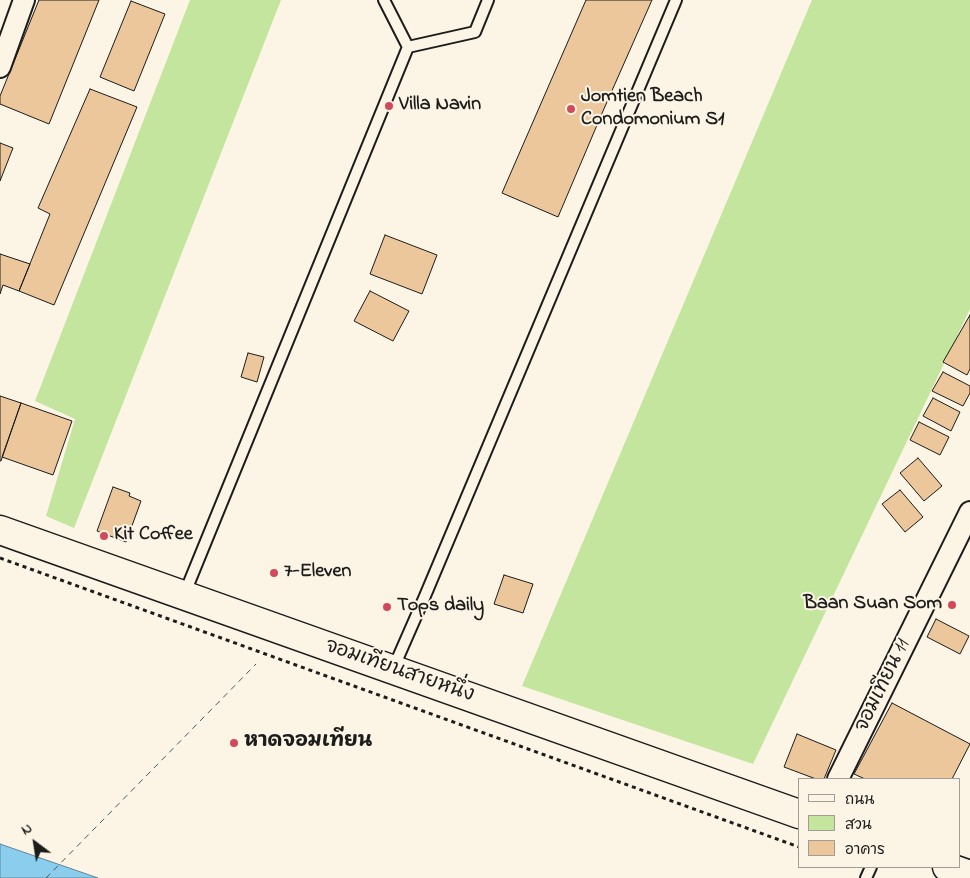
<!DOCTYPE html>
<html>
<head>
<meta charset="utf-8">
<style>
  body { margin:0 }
  #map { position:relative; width:970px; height:878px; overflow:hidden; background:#fcf5e5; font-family:"Indie Flower","Playpen Sans Thai",sans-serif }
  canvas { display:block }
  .legend { position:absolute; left:798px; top:778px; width:162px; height:90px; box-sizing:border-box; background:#fcf5e5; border:1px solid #a29e95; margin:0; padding:6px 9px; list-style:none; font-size:15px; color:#1c1c1c }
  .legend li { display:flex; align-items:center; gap:10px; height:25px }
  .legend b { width:25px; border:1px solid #a29e95 }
  .north { position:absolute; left:10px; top:818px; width:50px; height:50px; -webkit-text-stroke:4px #fcf5e5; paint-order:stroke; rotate:329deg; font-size:14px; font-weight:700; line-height:20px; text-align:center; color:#1c1c1c }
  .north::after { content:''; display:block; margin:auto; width:18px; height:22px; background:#1c1c1c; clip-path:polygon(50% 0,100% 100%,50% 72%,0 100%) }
</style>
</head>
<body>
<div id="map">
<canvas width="970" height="878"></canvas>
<ul class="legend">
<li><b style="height:6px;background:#fcf5e5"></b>ถนน</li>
<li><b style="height:14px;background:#c3e59e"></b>สวน</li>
<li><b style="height:14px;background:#ebc79b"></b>อาคาร</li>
</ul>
<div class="north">N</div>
</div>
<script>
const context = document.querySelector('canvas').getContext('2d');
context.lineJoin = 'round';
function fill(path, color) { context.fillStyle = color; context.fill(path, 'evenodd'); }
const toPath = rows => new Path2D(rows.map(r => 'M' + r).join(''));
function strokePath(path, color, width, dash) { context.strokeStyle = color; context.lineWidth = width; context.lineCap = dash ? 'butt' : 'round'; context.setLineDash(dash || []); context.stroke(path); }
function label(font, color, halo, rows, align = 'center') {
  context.font = font + ' "Indie Flower","Playpen Sans Thai",sans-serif'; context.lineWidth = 4; context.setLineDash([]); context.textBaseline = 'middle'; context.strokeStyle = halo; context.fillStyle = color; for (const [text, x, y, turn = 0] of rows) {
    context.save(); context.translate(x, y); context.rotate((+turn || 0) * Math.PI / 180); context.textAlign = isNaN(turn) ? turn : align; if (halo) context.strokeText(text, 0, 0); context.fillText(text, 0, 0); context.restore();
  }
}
fill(toPath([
  [190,0,281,0,74,528,46,516,75,419,35,401],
  [812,0,970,0,970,309,753,764,522,686]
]), '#c3e59e');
const water = toPath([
  [0,844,98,878,0,878,0,844]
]);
fill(water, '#8bcdec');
strokePath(water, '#5f8699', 1);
strokePath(toPath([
  [46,878,256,664]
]), '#435a65', 1, [6, 5]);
const building = toPath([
  [39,0,99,0,49,124,0,104,0,96,39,0],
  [586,0,652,0,603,111,558,217,502,193,586,0],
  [131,1,165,14,134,91,100,77,131,1],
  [90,89,137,107,54,305,19,291,50,214,38,208,90,89],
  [0,143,13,148,0,181,0,143],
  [385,235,437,255,422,294,370,274,385,235],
  [0,254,30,264,19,291,3,285,0,294,0,254],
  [370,291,409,311,393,341,354,321,370,291],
  [970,315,970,369,967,375,943,362,970,315],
  [248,353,264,357,257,382,241,377,248,353],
  [943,372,970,386,970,393,963,406,932,391,943,372],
  [0,396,21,403,1,461,0,461,0,396],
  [933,398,960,412,951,431,923,416,933,398],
  [21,403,72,421,53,475,2,457,21,403],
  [919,422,949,437,940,455,910,440,919,422],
  [918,458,942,486,924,501,900,473,918,458],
  [113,487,130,493,129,496,141,501,126,542,97,531,113,487],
  [900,490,923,517,905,532,882,504,900,490],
  [504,575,533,584,523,613,494,604,504,575],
  [936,619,969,636,960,654,927,637,936,619],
  [892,703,970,744,952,779,865,779,854,774,892,703],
  [797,734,836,750,824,779,816,779,784,767,797,734]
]);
fill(building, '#ebc79b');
strokePath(building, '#1c1c1c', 1);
const lane = toPath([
  [408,47,475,32,488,0],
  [184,595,408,47,384,0],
  [393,669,425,596,676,0],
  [866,878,871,867]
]);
const street = toPath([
  [0,67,24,0],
  [838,779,970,512]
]);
const secondary = toPath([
  [0,530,799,814],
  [947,867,970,875]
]);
strokePath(lane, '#1c1c1c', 14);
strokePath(street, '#1c1c1c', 24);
strokePath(secondary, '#1c1c1c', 31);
strokePath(toPath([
  [0,558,799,847]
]), '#1c1c1c', 3, [4, 4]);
strokePath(lane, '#fcf5e5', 10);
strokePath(street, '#fcf5e5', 20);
strokePath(secondary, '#fcf5e5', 28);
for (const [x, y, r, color] of [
  [389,106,5,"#d1495b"],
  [571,109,5,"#d1495b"],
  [104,536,5,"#d1495b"],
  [274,573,5,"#d1495b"],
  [952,605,5,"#d1495b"],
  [387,607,5,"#d1495b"],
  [234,743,5,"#d1495b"]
]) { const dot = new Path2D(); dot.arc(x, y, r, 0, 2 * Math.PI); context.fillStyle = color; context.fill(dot); strokePath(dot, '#fcf5e5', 2); }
label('bold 20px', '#1c1c1c', '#fcf5e5', [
  ["Jomtien Beach",581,98],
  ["Condomonium S1",581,121],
  ["Villa Navin",399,106],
  ["Kit Coffee",114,536],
  ["7-Eleven",284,573],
  ["Baan Suan Som",942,605,"right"],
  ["Tops daily",397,607],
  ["หาดจอมเทียน",244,743]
], 'left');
label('20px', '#1c1c1c', '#fcf5e5', [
  ["จอมเทียนสายหนึ่ง",399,672,19],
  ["จอมเทียน 11",884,686,-64]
]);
</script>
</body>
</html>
